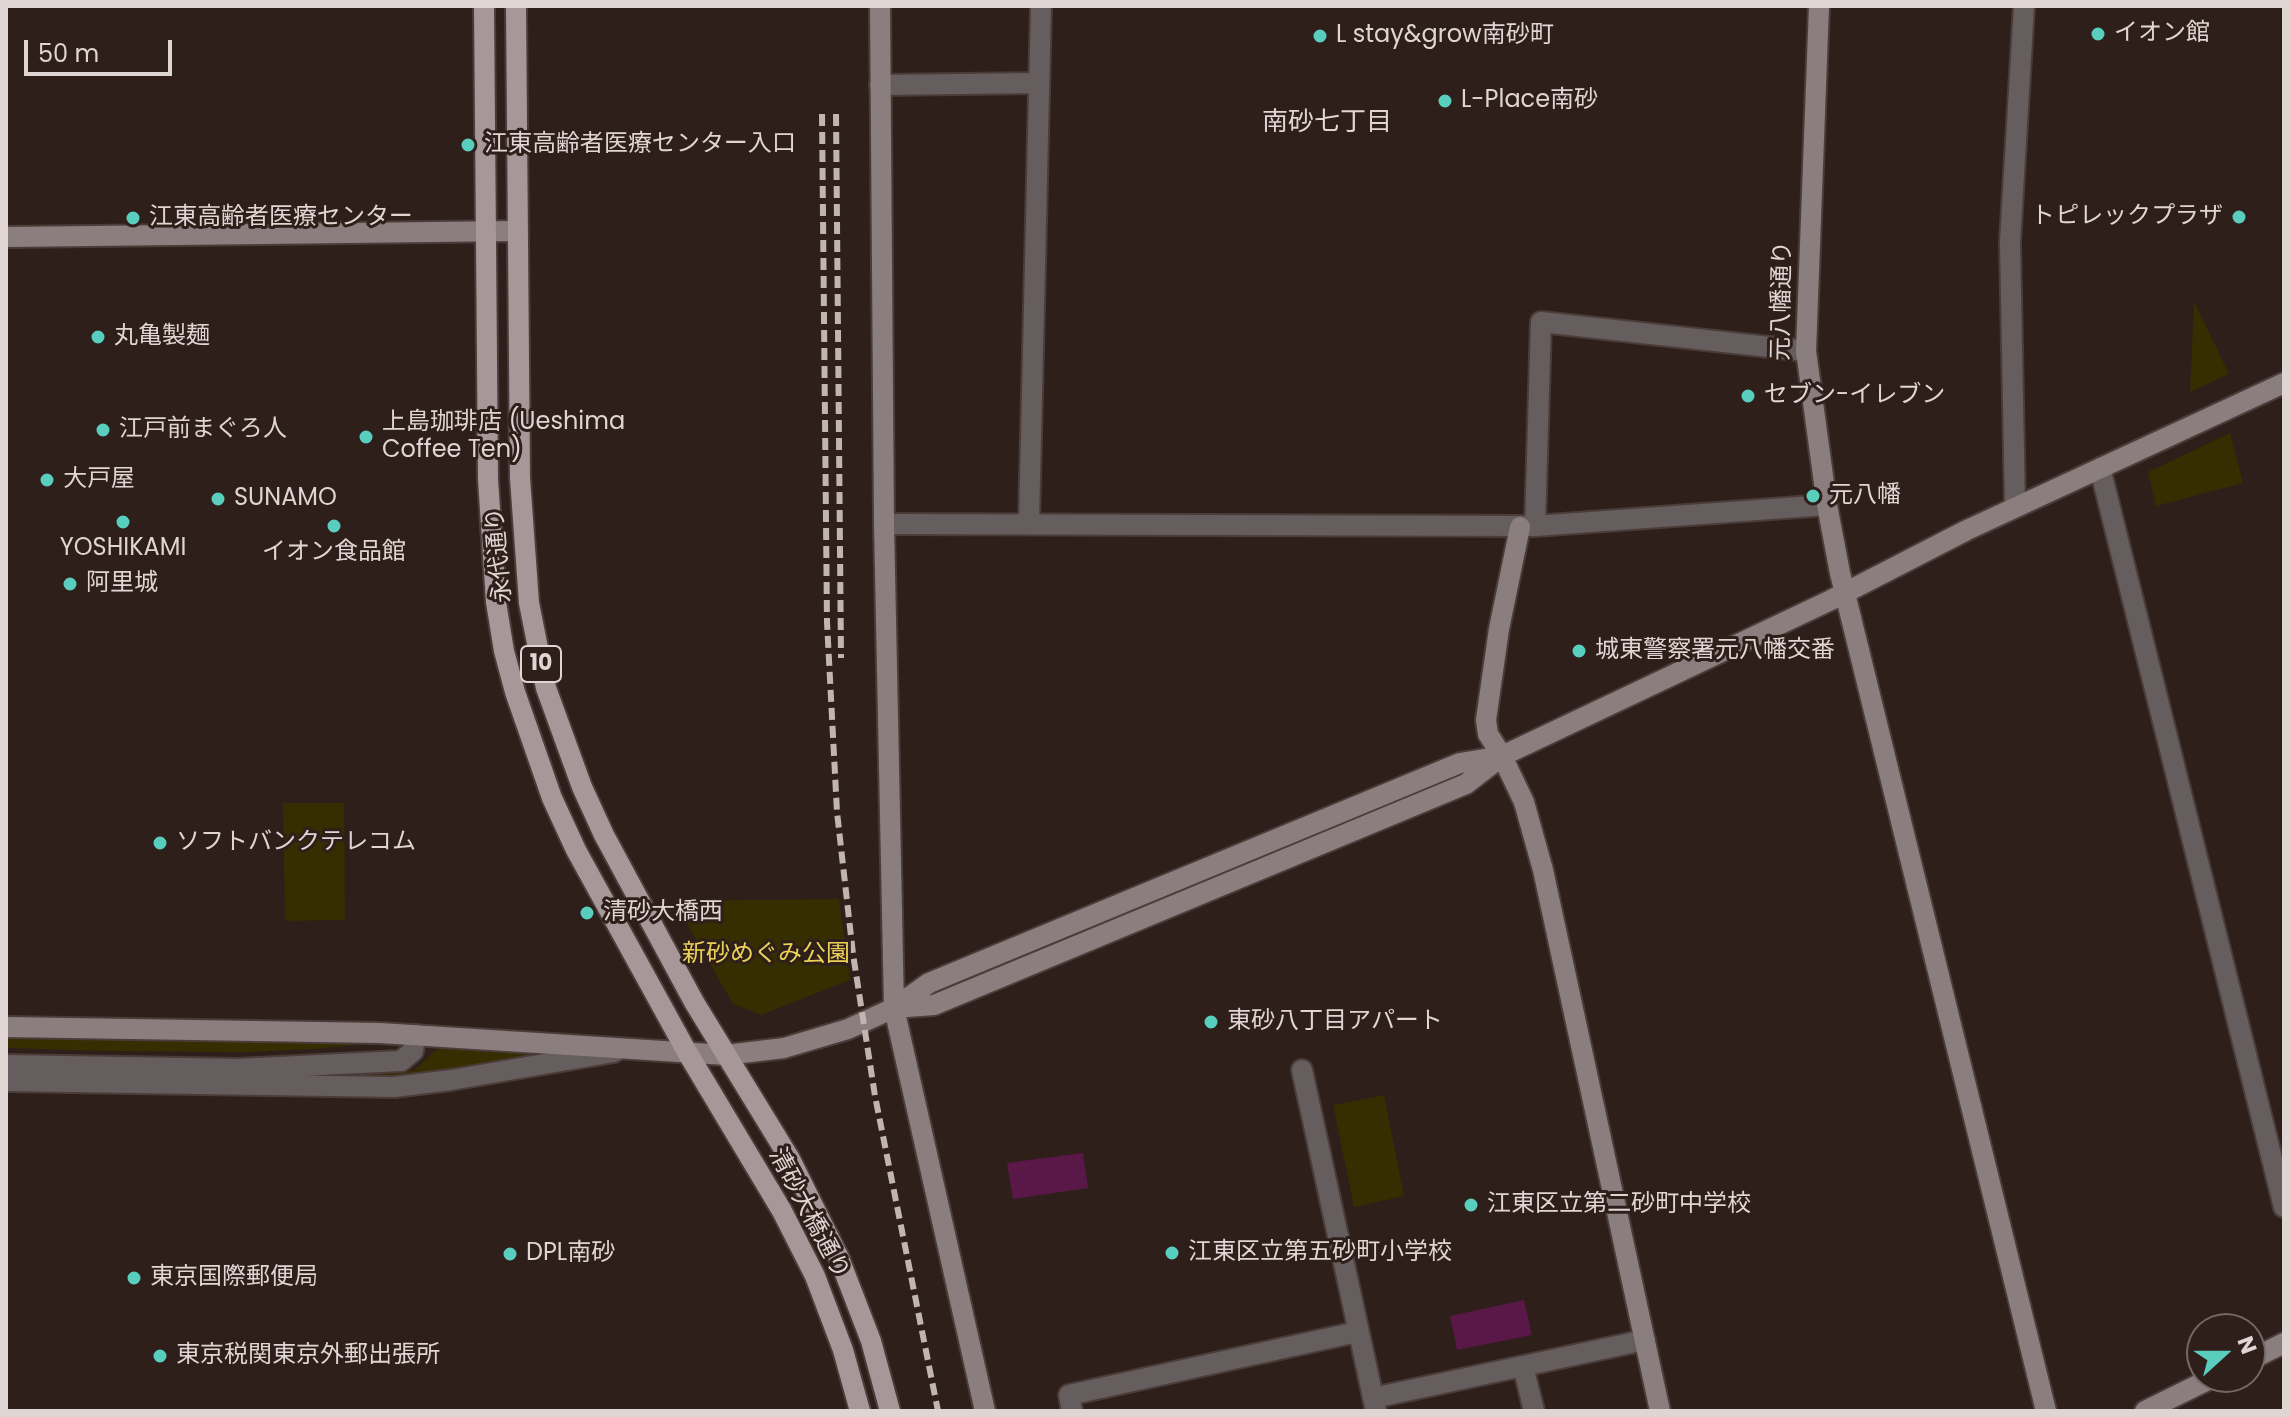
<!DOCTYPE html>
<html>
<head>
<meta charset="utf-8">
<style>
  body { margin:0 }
  #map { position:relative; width:2290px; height:1417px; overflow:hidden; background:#2e1f1b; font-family:Poppins,sans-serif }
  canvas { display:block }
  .frame { position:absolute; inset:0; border:8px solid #dfd5d2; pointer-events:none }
  .north { position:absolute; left:2186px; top:1313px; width:80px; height:80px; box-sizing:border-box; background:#2e1f1b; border:2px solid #756864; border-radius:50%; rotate:69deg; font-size:22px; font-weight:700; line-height:32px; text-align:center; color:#dfd5d2 }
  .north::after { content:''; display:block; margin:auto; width:28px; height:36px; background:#59cebf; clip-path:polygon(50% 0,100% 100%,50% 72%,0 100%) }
  .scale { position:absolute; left:24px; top:40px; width:148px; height:36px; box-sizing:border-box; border:4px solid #dfd5d2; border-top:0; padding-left:10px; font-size:24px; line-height:28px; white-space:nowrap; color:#dfd5d2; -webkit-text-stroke:6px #2e1f1b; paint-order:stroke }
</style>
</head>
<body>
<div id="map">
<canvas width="2290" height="1417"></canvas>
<div class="frame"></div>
<div class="north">N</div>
<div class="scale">50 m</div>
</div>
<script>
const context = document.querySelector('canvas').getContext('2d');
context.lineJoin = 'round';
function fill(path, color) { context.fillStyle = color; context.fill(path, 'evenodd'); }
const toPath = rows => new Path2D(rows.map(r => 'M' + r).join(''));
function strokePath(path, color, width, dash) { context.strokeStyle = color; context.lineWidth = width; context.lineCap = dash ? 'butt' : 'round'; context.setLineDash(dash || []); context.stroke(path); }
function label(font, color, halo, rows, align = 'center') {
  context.font = font + ' Poppins,"Noto Sans JP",sans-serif'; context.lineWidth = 6; context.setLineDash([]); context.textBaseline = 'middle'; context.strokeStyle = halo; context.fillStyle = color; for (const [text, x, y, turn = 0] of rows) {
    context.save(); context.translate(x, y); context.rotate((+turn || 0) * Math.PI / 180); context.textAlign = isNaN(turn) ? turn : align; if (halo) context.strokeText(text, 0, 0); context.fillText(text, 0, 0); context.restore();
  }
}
fill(toPath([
  [2194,301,2229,374,2190,392],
  [2230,433,2243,483,2156,506,2148,472],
  [283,803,344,803,345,920,285,921],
  [839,899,850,980,761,1015,733,1004,674,901],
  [6,1037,374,1043,314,1049,248,1052,102,1051,6,1048],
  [446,1046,541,1056,405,1079,313,1080,313,1074,413,1071,436,1050],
  [1384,1095,1404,1196,1354,1207,1333,1105]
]), '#362d00');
fill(toPath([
  [1083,1153,1088,1188,1013,1199,1007,1163],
  [1524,1300,1532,1335,1457,1350,1450,1316]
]), '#591848');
const street = toPath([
  [880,85,1039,83],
  [2100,468,2284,1207],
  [2015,507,2010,242,2024,6],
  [1029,523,1041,6],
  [884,524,1535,526,1541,322,1806,351],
  [1535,526,1827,505],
  [6,1065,238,1069,401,1061,413,1051,415,1035],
  [1302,1070,1376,1411],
  [6,1081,394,1087,451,1080,614,1052],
  [1523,1366,1534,1411],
  [1373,1398,1645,1340],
  [1072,1411,1069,1395,1357,1332]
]);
const secondary = toPath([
  [880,6,884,524,894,1008,985,1411],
  [1819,6,1806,351,1827,505,1840,573,2046,1411],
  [6,237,517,231],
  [1520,527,1499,629,1486,720,1488,734,1502,756,1524,802,1543,870,1660,1411],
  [894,1008,934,1005,1466,784,1502,756,1831,600,1967,530,2284,383],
  [6,1027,380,1033,726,1055,784,1048,848,1029,894,1008,929,983,1460,763,1502,756],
  [2250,1360,2284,1343],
  [2145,1411,2214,1377]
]);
const primary = toPath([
  [484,6,488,479,496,602,504,651,515,692,552,798,576,850,687,1052,782,1211,815,1276,843,1350,860,1411],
  [516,6,520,478,529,603,546,688,582,787,604,835,694,1002,790,1159,839,1258,871,1341,890,1411]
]);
strokePath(street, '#4a3c38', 24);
strokePath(secondary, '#4a3c38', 24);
strokePath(primary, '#4a3c38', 24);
strokePath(street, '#665d5e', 20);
strokePath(secondary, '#8b7e7f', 20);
strokePath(primary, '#a89799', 20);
strokePath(toPath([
  [822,114,827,622,837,812,853,954,875,1096,938,1411],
  [836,114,841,658]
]), '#c0b5b2', 6, [12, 6]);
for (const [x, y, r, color] of [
  [2098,34,8,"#59cebf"],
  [1320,36,8,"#59cebf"],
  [1445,101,8,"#59cebf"],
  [468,145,8,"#59cebf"],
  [2239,217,8,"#59cebf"],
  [133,218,8,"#59cebf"],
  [98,337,8,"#59cebf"],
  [1748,396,8,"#59cebf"],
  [103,430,8,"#59cebf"],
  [366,437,8,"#59cebf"],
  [47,480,8,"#59cebf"],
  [1813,496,8,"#59cebf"],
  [218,499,8,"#59cebf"],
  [123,522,8,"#59cebf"],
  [334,526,8,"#59cebf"],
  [70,584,8,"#59cebf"],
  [1579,651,8,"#59cebf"],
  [160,843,8,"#59cebf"],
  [587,913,8,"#59cebf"],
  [1211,1022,8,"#59cebf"],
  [1471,1205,8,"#59cebf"],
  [1172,1253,8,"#59cebf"],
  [510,1254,8,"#59cebf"],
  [134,1278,8,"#59cebf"],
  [160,1356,8,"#59cebf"]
]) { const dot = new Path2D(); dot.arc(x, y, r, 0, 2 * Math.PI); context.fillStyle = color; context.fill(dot); strokePath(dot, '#2e1f1b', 3); }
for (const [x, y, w] of [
  [541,664,40]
]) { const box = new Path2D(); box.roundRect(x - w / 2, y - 18, w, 36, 6); context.fillStyle = '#2e1f1b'; context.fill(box); strokePath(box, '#dfd5d2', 2); }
label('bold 22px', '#dfd5d2', null, [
  ["10",541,664]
]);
label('24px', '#dfd5d2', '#2e1f1b', [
  ["イオン館",2114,34],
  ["L stay&grow南砂町",1336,36],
  ["L-Place南砂",1461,101],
  ["江東高齢者医療センター入口",484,145],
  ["トピレックプラザ",2223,217,"right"],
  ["江東高齢者医療センター",149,218],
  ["丸亀製麺",114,337],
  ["セブン-イレブン",1764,396],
  ["上島珈琲店 (Ueshima",382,423],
  ["Coffee Ten)",382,451],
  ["江戸前まぐろ人",119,430],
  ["大戸屋",63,480],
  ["元八幡",1829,496],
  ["SUNAMO",234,499],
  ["YOSHIKAMI",123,549,"center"],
  ["イオン食品館",334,553,"center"],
  ["阿里城",86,584],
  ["城東警察署元八幡交番",1595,651],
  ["ソフトバンクテレコム",176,843],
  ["清砂大橋西",603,913],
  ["東砂八丁目アパート",1227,1022],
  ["江東区立第二砂町中学校",1487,1205],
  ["江東区立第五砂町小学校",1188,1253],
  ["DPL南砂",526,1254],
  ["東京国際郵便局",150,1278],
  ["東京税関東京外郵出張所",176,1356]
], 'left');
label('24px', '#dfd5d2', '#2e1f1b', [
  ["元八幡通り",1783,301,-89],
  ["永代通り",500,555,-95],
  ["清砂大橋通り",808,1214,62]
]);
label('24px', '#ecd158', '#2e1f1b', [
  ["新砂めぐみ公園",766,955]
]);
label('26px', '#dfd5d2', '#2e1f1b', [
  ["南砂七丁目",1327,123]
]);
</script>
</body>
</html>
